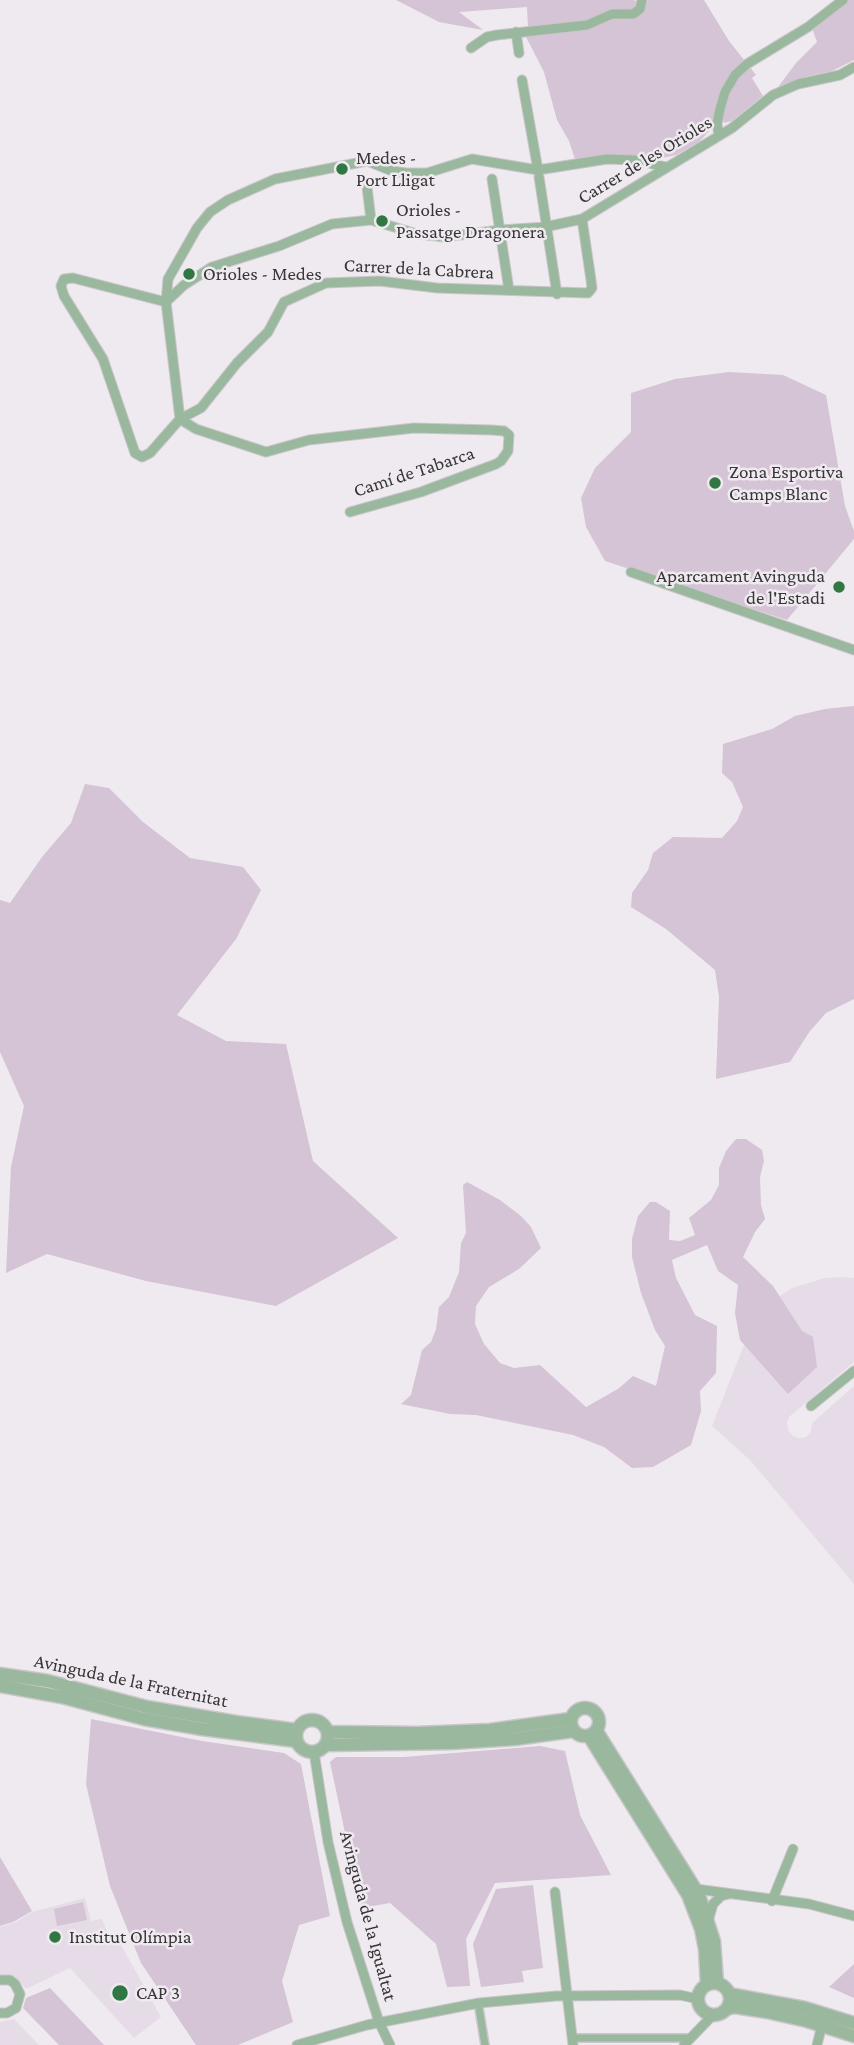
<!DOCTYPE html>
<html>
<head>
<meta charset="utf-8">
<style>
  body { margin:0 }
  canvas { display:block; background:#efeaef }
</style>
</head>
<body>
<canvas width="854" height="2045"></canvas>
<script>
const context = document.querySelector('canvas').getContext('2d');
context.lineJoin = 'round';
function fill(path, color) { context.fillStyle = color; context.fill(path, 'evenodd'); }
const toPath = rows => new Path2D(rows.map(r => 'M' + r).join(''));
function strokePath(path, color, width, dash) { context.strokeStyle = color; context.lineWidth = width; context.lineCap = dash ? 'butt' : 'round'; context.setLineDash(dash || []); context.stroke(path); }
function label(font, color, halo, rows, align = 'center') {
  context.font = font + ' "Crimson Pro",serif'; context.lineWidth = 5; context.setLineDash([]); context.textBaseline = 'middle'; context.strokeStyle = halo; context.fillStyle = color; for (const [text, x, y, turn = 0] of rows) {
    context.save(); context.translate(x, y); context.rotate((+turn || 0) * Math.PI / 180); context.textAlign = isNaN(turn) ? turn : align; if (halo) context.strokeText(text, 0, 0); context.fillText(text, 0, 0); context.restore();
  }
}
fill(toPath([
  [841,1277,854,1278,854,1362,789,1417,787,1422,788,1430,793,1436,799,1438,806,1437,811,1432,812,1423,854,1386,854,1584,750,1460,712,1426,751,1327,778,1297,792,1288,825,1278],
  [85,1898,91,1921,102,1919,113,1946,120,1943,161,2017,134,2038,70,1968,28,1988,25,1988,19,1981,11,1977,0,1975,0,1927,14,1923,32,1912],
  [14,2019,39,2045,0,2045,0,2022]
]), '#e6dce7');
fill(toPath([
  [396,0,634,0,639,3,633,10,583,23,528,28,527,7,459,12,483,30,439,22],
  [648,0,704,0,729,41,745,61,728,78,721,93,711,129,699,142,676,155,658,159,591,157,575,159,569,141,557,120,544,72,526,37,612,18,636,16,642,12],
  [848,0,854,0,854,60,832,71,804,77,778,87,796,63,817,42,812,28],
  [750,67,756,75,752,78,763,96,732,121,724,123,722,117,728,95,738,77],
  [729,372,783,375,826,395,845,506,854,531,854,539,787,620,605,561,586,527,581,498,595,468,631,432,631,393,675,379],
  [854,706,854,999,826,1013,810,1031,790,1062,716,1079,719,997,715,970,666,929,631,907,632,893,648,870,653,853,673,837,722,838,737,821,743,807,732,782,722,773,723,744,772,729,795,716,825,709],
  [85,784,109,788,143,822,190,858,243,867,261,890,236,939,177,1015,226,1041,286,1044,313,1161,398,1238,276,1306,146,1281,47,1254,6,1273,11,1167,24,1106,0,1052,0,900,10,903,42,857,71,823],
  [736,1139,746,1139,762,1150,764,1161,760,1177,761,1205,765,1219,755,1232,743,1257,773,1286,802,1331,813,1337,817,1367,788,1394,740,1340,735,1313,738,1285,718,1271,707,1245,672,1260,676,1278,695,1315,717,1326,716,1373,700,1391,701,1411,691,1445,653,1467,632,1468,604,1447,573,1435,476,1415,450,1414,401,1404,411,1395,422,1350,431,1342,436,1329,439,1307,449,1297,459,1272,461,1243,466,1233,463,1185,467,1182,500,1200,521,1216,531,1227,541,1248,519,1269,489,1287,476,1306,475,1324,484,1344,500,1363,514,1368,540,1365,586,1407,618,1389,633,1376,656,1386,665,1346,655,1330,641,1293,632,1257,632,1239,638,1216,650,1202,656,1202,670,1211,669,1240,680,1241,695,1235,689,1218,711,1200,719,1185,719,1168,726,1151],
  [91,1719,202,1741,284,1753,301,1764,330,1916,299,1925,282,1981,293,2022,238,2045,196,2045,141,1963,110,1886,86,1784],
  [540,1746,565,1751,580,1815,611,1875,495,1883,466,1939,470,1986,447,1987,436,1944,390,1903,361,1908,330,1762,336,1757,404,1757],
  [0,1857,32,1911,13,1922,0,1926],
  [533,1885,543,1968,522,1971,524,1982,481,1987,473,1944,496,1889],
  [83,1902,87,1920,57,1926,54,1909],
  [854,1964,854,1998,829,1987],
  [50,1988,104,2045,59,2045,23,2008,26,1998]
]), '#d4c4d5');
const pedestrian = toPath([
  [479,2008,485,2045],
  [572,2038,691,2038]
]);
const minor = toPath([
  [516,32,519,53],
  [471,48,487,37,497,35,587,25,612,14,633,14,640,9,642,0],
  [522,80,538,170],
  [719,135,717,124,720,109,725,92,735,75,747,64,808,27,843,0],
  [539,177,557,294],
  [492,179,509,290],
  [367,187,371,220],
  [166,302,73,278,64,279,61,286,64,296,103,359,135,453,142,457,150,453,180,419,201,408,237,363,268,332,284,302,326,283,380,281,437,288,588,293,592,288,591,280,582,219],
  [166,302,184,285,212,267,279,246,332,224,371,220,417,234,444,237,500,230,545,227,582,219,732,128,773,95,798,84,840,75,854,67],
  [180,419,166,302,168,279,197,228,210,212,228,200,275,179,367,161,392,171,407,173,427,173,472,159,538,170,607,159,634,160,666,167],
  [180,419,196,429,266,452,309,440,414,428,492,430,504,431,509,435,508,451,501,461,496,464,421,492,350,512],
  [631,572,854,650],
  [811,1406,854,1371],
  [314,1752,328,1842,347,1922,379,2022,390,2045],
  [696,1889,809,1904,854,1916],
  [555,1892,573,2045],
  [772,1901,793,1849],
  [709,1918,713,1904,721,1896,729,1894],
  [0,1980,10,1980,15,1984,20,1994,16,2008,7,2013,0,2013],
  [297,2045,367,2025,479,2003,556,1996,680,1995,698,1999],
  [684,2045,713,2015],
  [817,2045,822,2025]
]);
const tertiary = toPath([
  [0,1674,48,1681,147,1707,236,1722,297,1730],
  [0,1686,62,1697,144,1719,202,1729,296,1741],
  '571 1722a14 14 0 1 1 28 0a14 14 0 1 1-28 0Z',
  '296 1736a16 16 0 1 1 32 0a16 16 0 1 1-32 0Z',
  [596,1730,699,1895,714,1941,717,1983],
  [328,1732,418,1733,490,1730,570,1719],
  [589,1736,688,1895,701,1929,705,1949,707,1985],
  [325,1745,452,1743,515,1739,573,1731],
  '698 1999a16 16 0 1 1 32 0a16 16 0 1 1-32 0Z',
  [729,1994,805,2008,854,2023],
  [726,2009,735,2007,767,2012,807,2021,854,2036]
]);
strokePath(pedestrian, '#cac6ca', 10);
strokePath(minor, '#cac6ca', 11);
strokePath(tertiary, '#cac6ca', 15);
strokePath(pedestrian, '#99b89e', 7);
strokePath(minor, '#99b89e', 9);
strokePath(tertiary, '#99b89e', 12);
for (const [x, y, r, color] of [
  [342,169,7,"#307743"],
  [382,221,7,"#307743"],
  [189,274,7,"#307743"],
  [715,483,7,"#307743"],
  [839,587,7,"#307743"],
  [55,1937,7,"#307743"],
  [120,1993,9,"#307743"]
]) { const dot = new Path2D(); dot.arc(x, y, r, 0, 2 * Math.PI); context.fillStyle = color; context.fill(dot); strokePath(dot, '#efeaef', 2.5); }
label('19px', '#373537', '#efeaef', [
  ["Medes -",356,158],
  ["Port Lligat",356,180],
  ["Orioles -",396,210],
  ["Passatge Dragonera",396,232],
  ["Orioles - Medes",203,274],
  ["Zona Esportiva",729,472],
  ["Camps Blanc",729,494],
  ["Aparcament Avinguda",825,576,"right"],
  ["de l'Estadi",825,598,"right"],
  ["Institut Olímpia",69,1937],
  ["CAP 3",136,1993]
], 'left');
label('19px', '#373537', '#efeaef', [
  ["Carrer de les Orioles",645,160,-31],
  ["Carrer de la Cabrera",419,269,3],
  ["Camí de Tabarca",414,472,-18],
  ["Avinguda de la Fraternitat",131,1681,12],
  ["Avinguda de la Igualtat",368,1916,75]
]);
</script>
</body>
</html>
